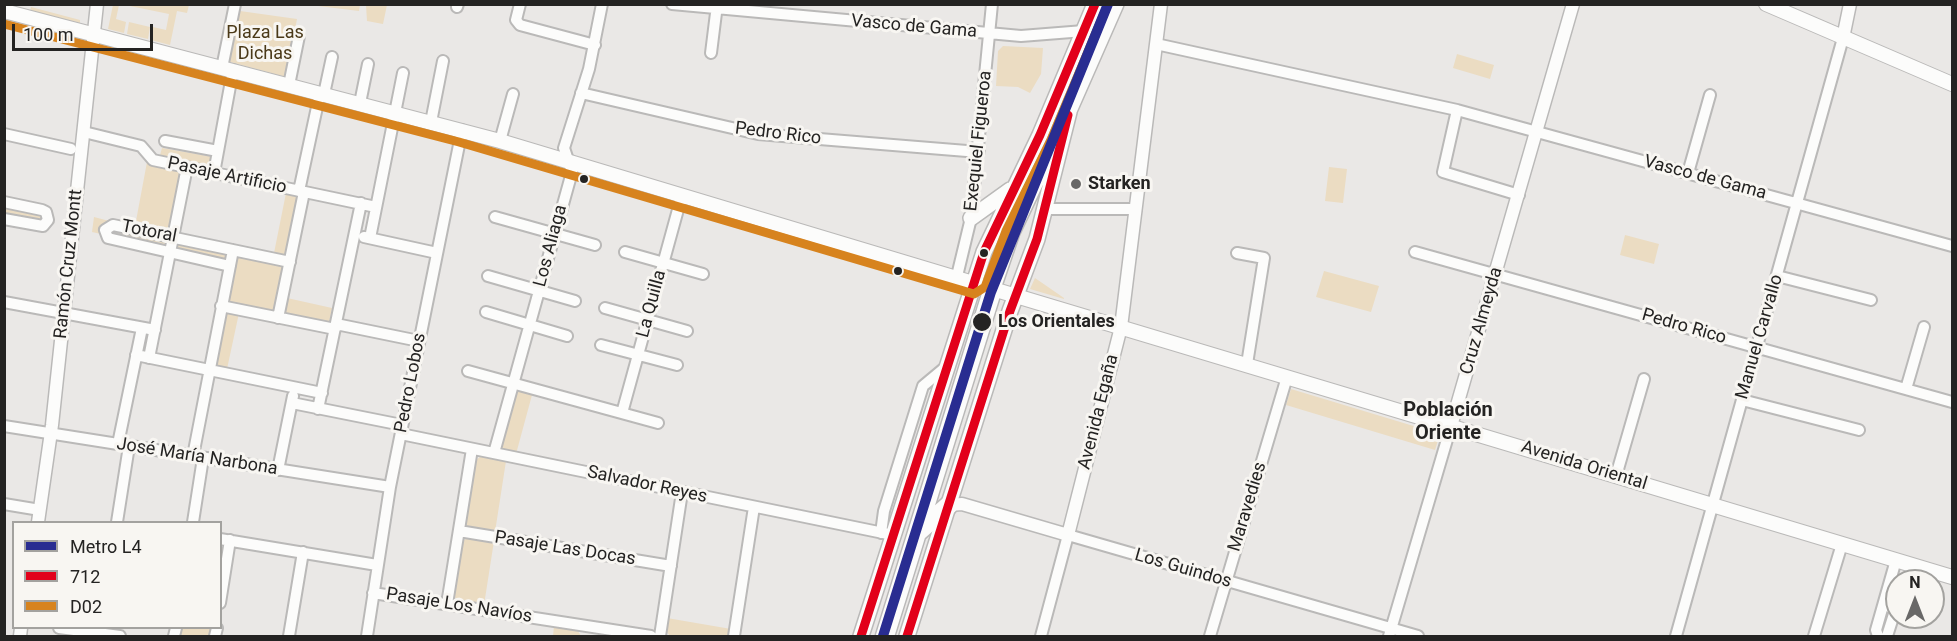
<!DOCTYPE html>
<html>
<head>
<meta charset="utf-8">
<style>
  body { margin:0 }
  #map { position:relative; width:1957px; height:641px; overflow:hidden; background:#eae8e6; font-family:Roboto,sans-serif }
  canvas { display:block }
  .frame { position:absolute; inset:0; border:6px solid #242322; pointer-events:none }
  .legend { position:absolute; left:12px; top:521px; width:210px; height:108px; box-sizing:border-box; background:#f8f6f2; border:2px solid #a3a29f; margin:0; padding:8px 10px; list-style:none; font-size:18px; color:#242322 }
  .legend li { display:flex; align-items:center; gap:12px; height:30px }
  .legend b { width:30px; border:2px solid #a3a29f }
  .north { position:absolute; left:1885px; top:569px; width:60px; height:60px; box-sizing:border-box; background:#f8f6f2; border:2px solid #a3a29f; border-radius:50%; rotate:0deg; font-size:16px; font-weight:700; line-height:24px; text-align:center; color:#242322 }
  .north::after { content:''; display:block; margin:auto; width:21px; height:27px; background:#696867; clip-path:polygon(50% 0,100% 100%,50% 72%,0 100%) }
  .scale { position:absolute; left:12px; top:24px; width:141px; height:27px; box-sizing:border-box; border:3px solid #242322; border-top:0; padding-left:8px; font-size:18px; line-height:21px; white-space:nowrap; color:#242322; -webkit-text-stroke:4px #f8f6f2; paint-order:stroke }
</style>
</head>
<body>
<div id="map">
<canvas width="1957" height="641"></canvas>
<div class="frame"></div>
<ul class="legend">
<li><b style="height:8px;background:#292d91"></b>Metro L4</li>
<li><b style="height:8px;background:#e2001a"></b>712</li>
<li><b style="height:8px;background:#d7831e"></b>D02</li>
</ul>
<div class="north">N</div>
<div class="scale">100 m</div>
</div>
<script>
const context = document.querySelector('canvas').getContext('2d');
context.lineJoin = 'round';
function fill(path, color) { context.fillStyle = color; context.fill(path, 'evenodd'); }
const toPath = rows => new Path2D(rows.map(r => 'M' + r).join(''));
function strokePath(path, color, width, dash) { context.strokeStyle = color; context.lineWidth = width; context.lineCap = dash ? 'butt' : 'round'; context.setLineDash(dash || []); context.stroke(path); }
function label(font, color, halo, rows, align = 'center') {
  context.font = font + ' Roboto,sans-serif'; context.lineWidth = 6; context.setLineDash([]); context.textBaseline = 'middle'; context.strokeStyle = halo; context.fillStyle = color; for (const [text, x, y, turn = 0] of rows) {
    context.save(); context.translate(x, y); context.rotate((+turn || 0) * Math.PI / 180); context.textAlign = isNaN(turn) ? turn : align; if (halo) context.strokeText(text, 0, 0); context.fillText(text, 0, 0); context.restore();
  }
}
fill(toPath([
  [113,5,119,5,116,19,126,22,124,33,108,29],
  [125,5,173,6,189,5,187,13,177,11,170,45,151,40,153,27,166,30,169,14],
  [310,5,360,4,360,5,359,11],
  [366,5,387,5,383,24,367,21],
  [31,7,80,20,80,23,30,11],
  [240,11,297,19,286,77,230,62],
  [129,22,150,27,148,39,127,34],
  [1003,46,1043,48,1041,74,1030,93,1018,87,996,86,998,51],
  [1457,54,1494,65,1490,79,1453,68],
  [162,148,214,157,212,171,159,159],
  [147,162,184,170,172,229,136,221],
  [1329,167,1347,169,1343,203,1325,201],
  [286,193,299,195,287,256,274,253],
  [4,205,43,212,40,224,5,217],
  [94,217,170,237,168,249,92,232],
  [176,235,229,247,226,260,174,250],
  [1625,235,1659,244,1654,264,1620,255],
  [235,251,286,263,277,315,224,303],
  [1324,271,1379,286,1371,312,1316,297],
  [1035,278,1064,298,1064,299,1030,289],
  [287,298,332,308,329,323,284,314],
  [224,310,239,313,227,369,212,366],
  [1291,389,1440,434,1435,450,1286,405],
  [516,390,532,395,516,454,500,450],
  [481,456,506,461,495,532,469,528,465,523,475,461],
  [468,537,494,541,484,605,457,602,454,595,462,542],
  [667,618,731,629,730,636,670,636,665,630],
  [554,626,578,631,581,636,553,636],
  [180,628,212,628,211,636,179,636]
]), '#ebdcc2');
const minor = toPath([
  [520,4,516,20,520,25,595,45],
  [672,4,1021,36,1084,31],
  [457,7,458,4],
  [1156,44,1457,110,1952,246],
  [711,53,717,5],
  [222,68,235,4],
  [289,85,299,36],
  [581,93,758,134,979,152],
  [324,94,332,57],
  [360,103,368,64],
  [1457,110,1443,172,1519,195],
  [431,122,443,61],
  [84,132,141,146,153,160,376,207],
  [4,134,71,149],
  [165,141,218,151],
  [500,141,513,94],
  [214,173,233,70],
  [1688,173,1710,95],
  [299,191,320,93],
  [4,202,42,210,46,212,48,220,43,226,4,219],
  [1046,209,1136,209],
  [495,217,595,245],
  [364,237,437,253],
  [370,238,403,73],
  [625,252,703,274],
  [1415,252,1952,402],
  [1237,253,1264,258,1247,364],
  [230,266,108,238,105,230,113,225,290,262],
  [488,276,575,301],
  [957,276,971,218,992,4],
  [1777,276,1871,300],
  [4,302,155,330],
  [221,306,335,329],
  [605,308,687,331],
  [486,312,567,336],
  [278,318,304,192],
  [336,324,419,341],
  [601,345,677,365],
  [136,355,322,393],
  [149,358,187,167],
  [468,371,658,423],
  [1906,389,1924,327],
  [1742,400,1859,430],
  [292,403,402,425],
  [318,409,361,203],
  [622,413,682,195],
  [4,426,390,487],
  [401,434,893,535],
  [118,444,142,328],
  [494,453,572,172,564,148,589,69,602,4],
  [193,456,233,250],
  [278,470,293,396],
  [1616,476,1644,379],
  [4,504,40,510],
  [117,522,129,446],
  [193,522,203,458],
  [459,531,671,566],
  [881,533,884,511,923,386,947,366],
  [220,539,377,565],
  [373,593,651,636],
  [220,603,230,540],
  [1884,603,1895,611,1887,636],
  [447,604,472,449],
  [59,628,120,636],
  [174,636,176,628],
  [215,636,217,628],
  [289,636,303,552],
  [367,636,390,487,462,130],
  [660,636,682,492],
  [734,636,754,507],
  [1041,636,1068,535,1418,636],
  [1210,636,1287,377],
  [1389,636,1451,426],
  [1676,636,1843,38],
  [1814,636,1842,544],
  [1878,636,1876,630,1896,560]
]);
const tertiary = toPath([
  [1843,38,1850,4],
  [1451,426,1573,4],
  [949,505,962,504,1068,535,1121,327,1161,4],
  [38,522,52,425,97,4],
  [20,636,21,628]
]);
const secondary = toPath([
  [1766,4,1952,84],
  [4,11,500,141,1952,577]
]);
const primary = toPath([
  [1065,120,1116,4],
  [971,218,1010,190],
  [993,288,1012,232,1055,142],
  [861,636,984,252,1040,135,1095,4],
  [907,636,1010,311,1037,239,1069,112]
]);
const motorway = toPath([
  [917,533,949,505],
  [885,636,993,288]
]);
strokePath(minor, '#bab9b8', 14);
strokePath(tertiary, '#bab9b8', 15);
strokePath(secondary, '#bab9b8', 16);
strokePath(primary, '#bab9b8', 18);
strokePath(motorway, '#bab9b8', 21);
strokePath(minor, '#fcfcfb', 10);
strokePath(tertiary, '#fcfcfb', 12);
strokePath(secondary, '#fcfcfb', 14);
strokePath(primary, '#fcfcfb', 15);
strokePath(motorway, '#fcfcfb', 18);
strokePath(toPath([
  [861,636,984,252,1040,135,1095,4],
  [907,636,1010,311,1037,239,1068,115]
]), '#e2001a', 9);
strokePath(toPath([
  [4,24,459,142,974,294,985,287,1006,231,1051,140,1106,9]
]), '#d7831e', 9);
strokePath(toPath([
  [883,636,991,292,1108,4]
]), '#292d91', 10);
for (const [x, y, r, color] of [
  [584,179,5,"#242322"],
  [1076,184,6,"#696867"],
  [984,253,5,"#242322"],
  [898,271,5,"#242322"],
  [982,322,10,"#242322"]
]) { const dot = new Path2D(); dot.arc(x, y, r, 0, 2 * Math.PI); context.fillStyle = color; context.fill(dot); strokePath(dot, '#f8f6f2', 2); }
label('18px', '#242322', '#f8f6f2', [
  ["Vasco de Gama",914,27,5],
  ["Pedro Rico",778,134,7],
  ["Exequiel Figueroa",979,141,-84],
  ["Pasaje Artificio",227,176,12],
  ["Vasco de Gama",1705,178,15],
  ["Totoral",149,232,11],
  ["Los Aliaga",551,246,-75],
  ["Ramón Cruz Montt",69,264,-84],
  ["La Quilla",652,304,-75],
  ["Cruz Almeyda",1482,321,-74],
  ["Pedro Rico",1684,327,16],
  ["Manuel Carvallo",1760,337,-74],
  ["Pedro Lobos",411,383,-79],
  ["Avenida Egaña",1099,412,-76],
  ["José María Narbona",197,457,9],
  ["Avenida Oriental",1584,466,17],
  ["Salvador Reyes",647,485,12],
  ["Maravedies",1248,507,-73],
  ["Pasaje Las Docas",565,549,9],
  ["Los Guindos",1183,569,16],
  ["Pasaje Los Navíos",459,606,9]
]);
label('18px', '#4a3918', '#f8f6f2', [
  ["Plaza Las",265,33],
  ["Dichas",265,54]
]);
label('bold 18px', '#242322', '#f8f6f2', [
  ["Starken",1088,184]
], 'left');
label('bold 18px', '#242322', '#f8f6f2', [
  ["Los Orientales",998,322]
], 'left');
label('bold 20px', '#242322', '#f8f6f2', [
  ["Población",1448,411],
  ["Oriente",1448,434]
]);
</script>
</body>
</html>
